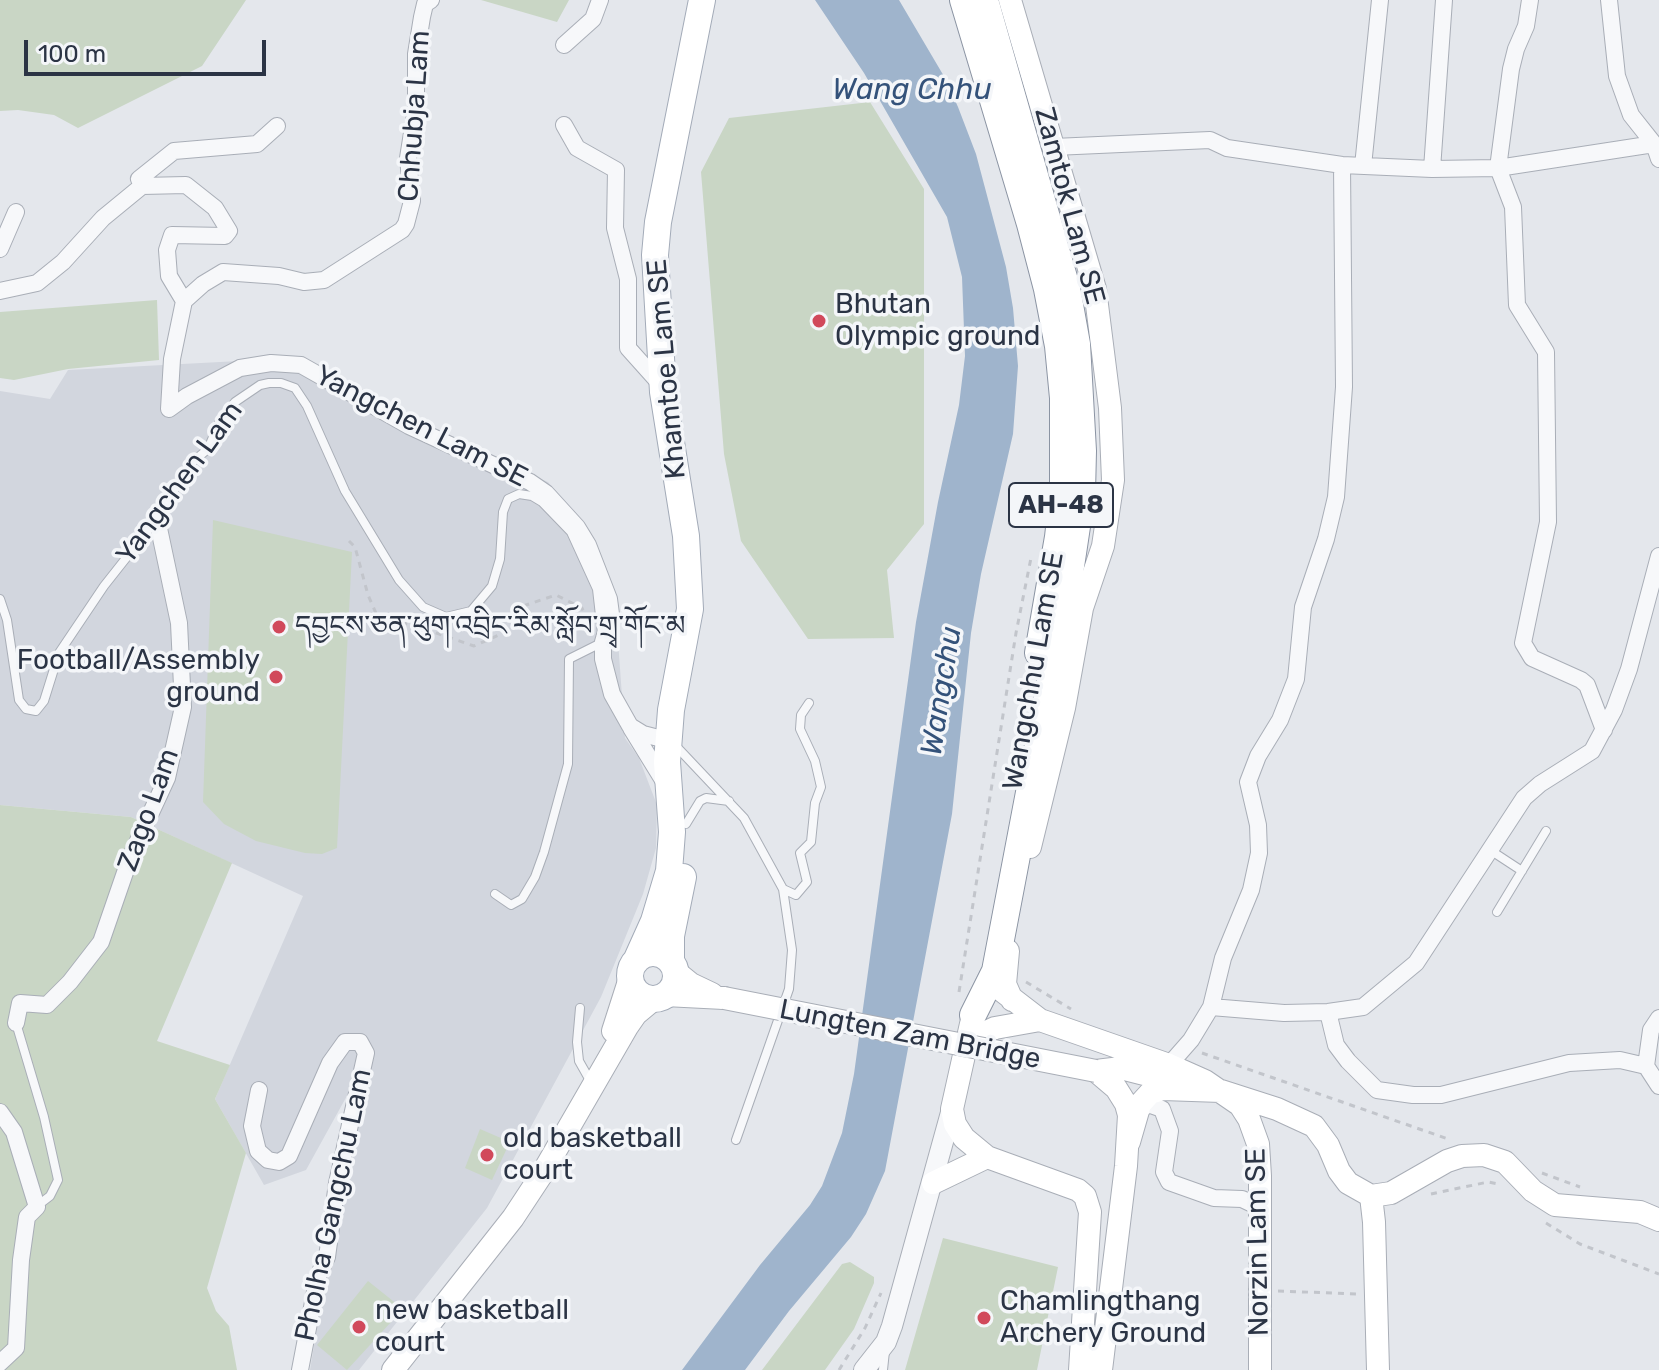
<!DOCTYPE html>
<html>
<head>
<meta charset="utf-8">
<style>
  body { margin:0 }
  #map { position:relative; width:1659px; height:1370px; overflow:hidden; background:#e4e7ec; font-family:Rubik,sans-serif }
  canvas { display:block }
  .scale { position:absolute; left:24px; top:40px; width:242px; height:36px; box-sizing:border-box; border:4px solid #2b3445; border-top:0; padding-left:10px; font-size:24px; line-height:28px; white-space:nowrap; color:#2b3445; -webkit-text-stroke:6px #f4f6f9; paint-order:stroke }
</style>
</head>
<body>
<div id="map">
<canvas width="1659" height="1370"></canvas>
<div class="scale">100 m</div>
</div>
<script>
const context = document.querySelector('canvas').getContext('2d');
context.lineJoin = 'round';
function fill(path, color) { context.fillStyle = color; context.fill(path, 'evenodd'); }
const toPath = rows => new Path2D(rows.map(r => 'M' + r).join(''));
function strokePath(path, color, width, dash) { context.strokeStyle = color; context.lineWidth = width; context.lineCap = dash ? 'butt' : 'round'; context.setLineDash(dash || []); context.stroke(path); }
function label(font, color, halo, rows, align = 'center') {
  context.font = font + ' Rubik,"Noto Serif Tibetan",sans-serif'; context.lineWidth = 7; context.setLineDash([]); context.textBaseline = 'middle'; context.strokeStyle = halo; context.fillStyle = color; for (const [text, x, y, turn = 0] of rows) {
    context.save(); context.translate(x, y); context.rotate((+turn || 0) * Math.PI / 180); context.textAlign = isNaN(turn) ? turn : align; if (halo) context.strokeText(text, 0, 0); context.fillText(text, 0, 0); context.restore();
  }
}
fill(toPath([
  [296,358,429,433,548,482,588,530,615,599,625,738,639,758,657,805,656,848,643,894,601,997,487,1208,359,1370,310,1370,359,1074,306,1170,264,1185,215,1099,303,896,131,817,0,805,0,391,50,399,68,370]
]), '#d2d6de');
fill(toPath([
  [0,0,246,0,202,66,78,128,54,115,18,110,0,111],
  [481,0,569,0,557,22],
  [870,102,924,189,924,524,887,570,894,638,808,639,741,541,724,454,701,172,729,118],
  [157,300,159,360,68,369,14,380,0,378,0,312],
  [213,520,352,552,337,848,322,854,305,853,256,841,224,824,203,802],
  [0,805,131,817,232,863,157,1041,230,1065,215,1099,246,1153,207,1288,216,1311,229,1326,237,1370,0,1370],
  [480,1129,510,1142,492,1180,465,1168],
  [943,1238,1058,1267,1037,1370,905,1370],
  [850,1262,874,1277,874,1283,854,1329,825,1370,762,1370,842,1264],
  [368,1281,403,1309,347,1370,317,1345]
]), '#c9d6c5');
fill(toPath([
  [815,0,899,0,945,78,958,107,976,154,1006,267,1013,308,1018,366,1013,434,981,574,971,633,952,814,885,1171,866,1214,851,1237,789,1311,745,1370,682,1370,760,1265,810,1205,822,1186,842,1133,854,1074,916,622,938,502,959,405,965,356,962,277,947,217,864,73]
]), '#9fb4cc');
const service = toPath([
  [0,599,7,620,19,700,26,709,36,711,44,701,59,653,104,586,157,519,190,464,208,449,219,423,235,402,260,385,269,383,281,383,295,388,307,406,345,491,399,580,423,607,446,617,471,611,492,586,500,559,503,512,508,499,519,494,532,496,542,502,571,532,597,589,603,642,569,659,568,764,544,852,535,877,522,899,511,905,495,894],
  [674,744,744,818,783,889,792,950,789,989,736,1140],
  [686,824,700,801,706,798,729,801],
  [1490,850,1522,871],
  [783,889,796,895,807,882,800,853,811,842,815,803,821,787,815,761,800,729,801,715,809,703],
  [1497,912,1546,831],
  [580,1008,577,1042,579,1061,592,1084],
  [16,1023,44,1117,58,1180,50,1196,37,1206],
  [883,1370,885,1351]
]);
const minor = toPath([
  [1530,0,1526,26,1516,49,1511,69,1498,168,1513,207,1517,305,1546,352,1548,522,1523,643,1532,658,1581,680,1587,685,1604,730],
  [1609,0,1617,76,1631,115,1654,144,1659,159],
  [564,45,593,19,600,0],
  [564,125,577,148,616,170,615,228,628,279,628,348,662,386],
  [277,126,257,144,174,151,139,179,142,186,186,185,215,208,229,231,225,236,172,235,167,250,169,276,184,301,172,359,169,409,187,396,240,368,271,363,301,365,409,426,530,482,546,493,577,527,588,545,609,599,611,614,603,642,603,659,612,694,630,726,643,734,670,741],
  [1054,147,1210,140,1227,148,1342,165,1432,169,1498,168,1654,144],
  [1363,166,1380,0],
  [1432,169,1444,0],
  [0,249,16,212],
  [0,291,37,283,63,262,103,218,142,186],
  [184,301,203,284,223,272,279,276,304,282,324,280,402,230,406,224,412,201,408,158,416,108,416,54,422,17,425,4,431,0],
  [631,728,663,780],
  [1211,1007,1284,1013,1328,1012,1363,1007,1416,963,1524,798,1540,784,1592,751,1614,710,1629,669,1659,556],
  [1328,1012,1336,1045,1348,1061,1377,1090,1413,1095,1441,1095,1569,1063,1620,1060,1646,1066,1659,1086],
  [16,1023,20,1003,47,1005,70,982,101,942,130,858,167,778,183,707,179,623,157,519],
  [1169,1065,1191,1040,1211,1007,1223,958,1251,890,1259,853,1258,825,1248,782,1258,756,1280,720,1296,679,1303,607,1326,539,1336,497,1344,387,1342,165],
  [1646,1066,1651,1030,1659,1018],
  [259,1090,252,1126,258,1151,268,1160,279,1162,289,1156,330,1063,345,1042,360,1042,366,1053,337,1183,327,1257,318,1276,300,1370],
  [0,1112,14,1132,37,1207,27,1217,21,1260,16,1348,0,1363],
  [1137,1113,1148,1104,1162,1109,1170,1131,1164,1172,1169,1182,1214,1198,1242,1199,1261,1208]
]);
const tertiary = toPath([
  [864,1370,886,1342,892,1326,952,1109]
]);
const secondary = toPath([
  [1010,0,1095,289,1110,408,1113,480,1103,546,1082,608,1064,708,1030,847],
  [1008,951,1005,984,1012,1000],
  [675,971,691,984,712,994],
  [1001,990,1040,1020,1169,1065,1205,1081,1240,1105,1249,1119,1258,1144,1260,1176,1260,1370],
  [665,995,724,998],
  [973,1015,952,1109,955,1124,964,1138,987,1157,1078,1190,1085,1196,1090,1212,1080,1370],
  [613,1031,630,978],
  [967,1041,995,1028,1040,1020],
  [1096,1071,1116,1088,1126,1104,1129,1115,1126,1166,1101,1370],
  [1096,1071,1121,1068,1176,1082],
  [1129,1142,1140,1104,1150,1093,1163,1089,1221,1091,1277,1109,1314,1126,1328,1145,1339,1171,1348,1183,1371,1196,1391,1193,1447,1161,1462,1156,1484,1155,1505,1162,1533,1191,1555,1205,1640,1212,1659,1220],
  [933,1183,987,1157],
  [1371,1196,1374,1222,1378,1370],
  [393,1370,513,1218,542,1174,627,1027,636,1014,654,999]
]);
const primary = toPath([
  '630 976a23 23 0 1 1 46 0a23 23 0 1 1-46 0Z',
  [636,961,654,921,669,871,672,832,667,762,671,710,690,609,686,536,663,392,655,255,658,222,702,0],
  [671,962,671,936,683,877]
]);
const trunk = toPath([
  [963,0,1030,224,1047,289,1058,346,1063,398,1063,492,1058,537,1038,653],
  [973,1015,995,971,1067,593,1082,493,1083,451,1077,344,1067,288,985,0]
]);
strokePath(service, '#a9aeb7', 10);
strokePath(minor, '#a9aeb7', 18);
strokePath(tertiary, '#a9aeb7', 22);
strokePath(secondary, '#a9aeb7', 24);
strokePath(primary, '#a3abb8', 28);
strokePath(trunk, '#8b94a3', 28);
strokePath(toPath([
  [349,541,355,547,368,595,379,620,410,624,474,646,515,628,526,605,556,595,582,608,587,620],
  [1026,982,1071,1009],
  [959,992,1016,633,1031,558],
  [1202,1053,1448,1139],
  [1542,1173,1580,1187],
  [1431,1194,1488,1182,1498,1184],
  [1546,1223,1580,1244,1659,1274],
  [1278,1291,1358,1294],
  [839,1370,865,1328,881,1293]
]), '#c2c5cb', 3, [6, 6]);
strokePath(service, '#f7f8fa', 8);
strokePath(minor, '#f7f8fa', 16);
strokePath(tertiary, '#f7f8fa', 20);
strokePath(secondary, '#fff', 22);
strokePath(primary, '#fff', 26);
strokePath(trunk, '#fff', 26);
const secondaryBridge = toPath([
  [724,998,1096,1071]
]);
strokePath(secondaryBridge, '#a9aeb7', 24, []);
strokePath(secondaryBridge, '#fff', 22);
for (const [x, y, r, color] of [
  [819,321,8,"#d1495b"],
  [279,627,8,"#d1495b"],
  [276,677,8,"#d1495b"],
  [487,1155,8,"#d1495b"],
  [984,1318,8,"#d1495b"],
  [359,1327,8,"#d1495b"]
]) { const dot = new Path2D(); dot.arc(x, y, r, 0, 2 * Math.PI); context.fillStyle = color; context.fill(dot); strokePath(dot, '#f4f6f9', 3); }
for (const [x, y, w] of [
  [1061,505,104]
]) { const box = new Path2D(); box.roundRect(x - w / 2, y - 22, w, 44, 6); context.fillStyle = '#f4f6f9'; context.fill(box); strokePath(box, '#2b3445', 2); }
label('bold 26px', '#2b3445', null, [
  ["AH-48",1061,505]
]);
label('28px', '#2b3445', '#f4f6f9', [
  ["Chhubja Lam",415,116,-86],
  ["Zamtok Lam SE",1069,206,75],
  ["Khamtoe Lam SE",667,369,-95],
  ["Yangchen Lam SE",421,427,27],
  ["Yangchen Lam",180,483,-54],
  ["Wangchhu Lam SE",1034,671,-80],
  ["Zago Lam",149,810,-70],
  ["Lungten Zam Bridge",910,1035,11],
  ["Pholha Gangchu Lam",334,1205,-78],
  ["Norzin Lam SE",1258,1242,-91]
]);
label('28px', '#2b3445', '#f4f6f9', [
  ["Bhutan",835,305],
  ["Olympic ground",835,337],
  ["དབྱངས་ཅན་ཕུག་འབྲིང་རིམ་སློབ་གྲྭ་གོང་མ",295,627],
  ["Football/Assembly",260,661,"right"],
  ["ground",260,693,"right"],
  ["old basketball",503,1139],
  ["court",503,1171],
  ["Chamlingthang",1000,1302],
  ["Archery Ground",1000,1334],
  ["new basketball",375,1311],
  ["court",375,1343]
], 'left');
label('italic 30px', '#34527a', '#f4f6f9', [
  ["Wang Chhu",912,90],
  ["Wangchu",942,691,-81]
]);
</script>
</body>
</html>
